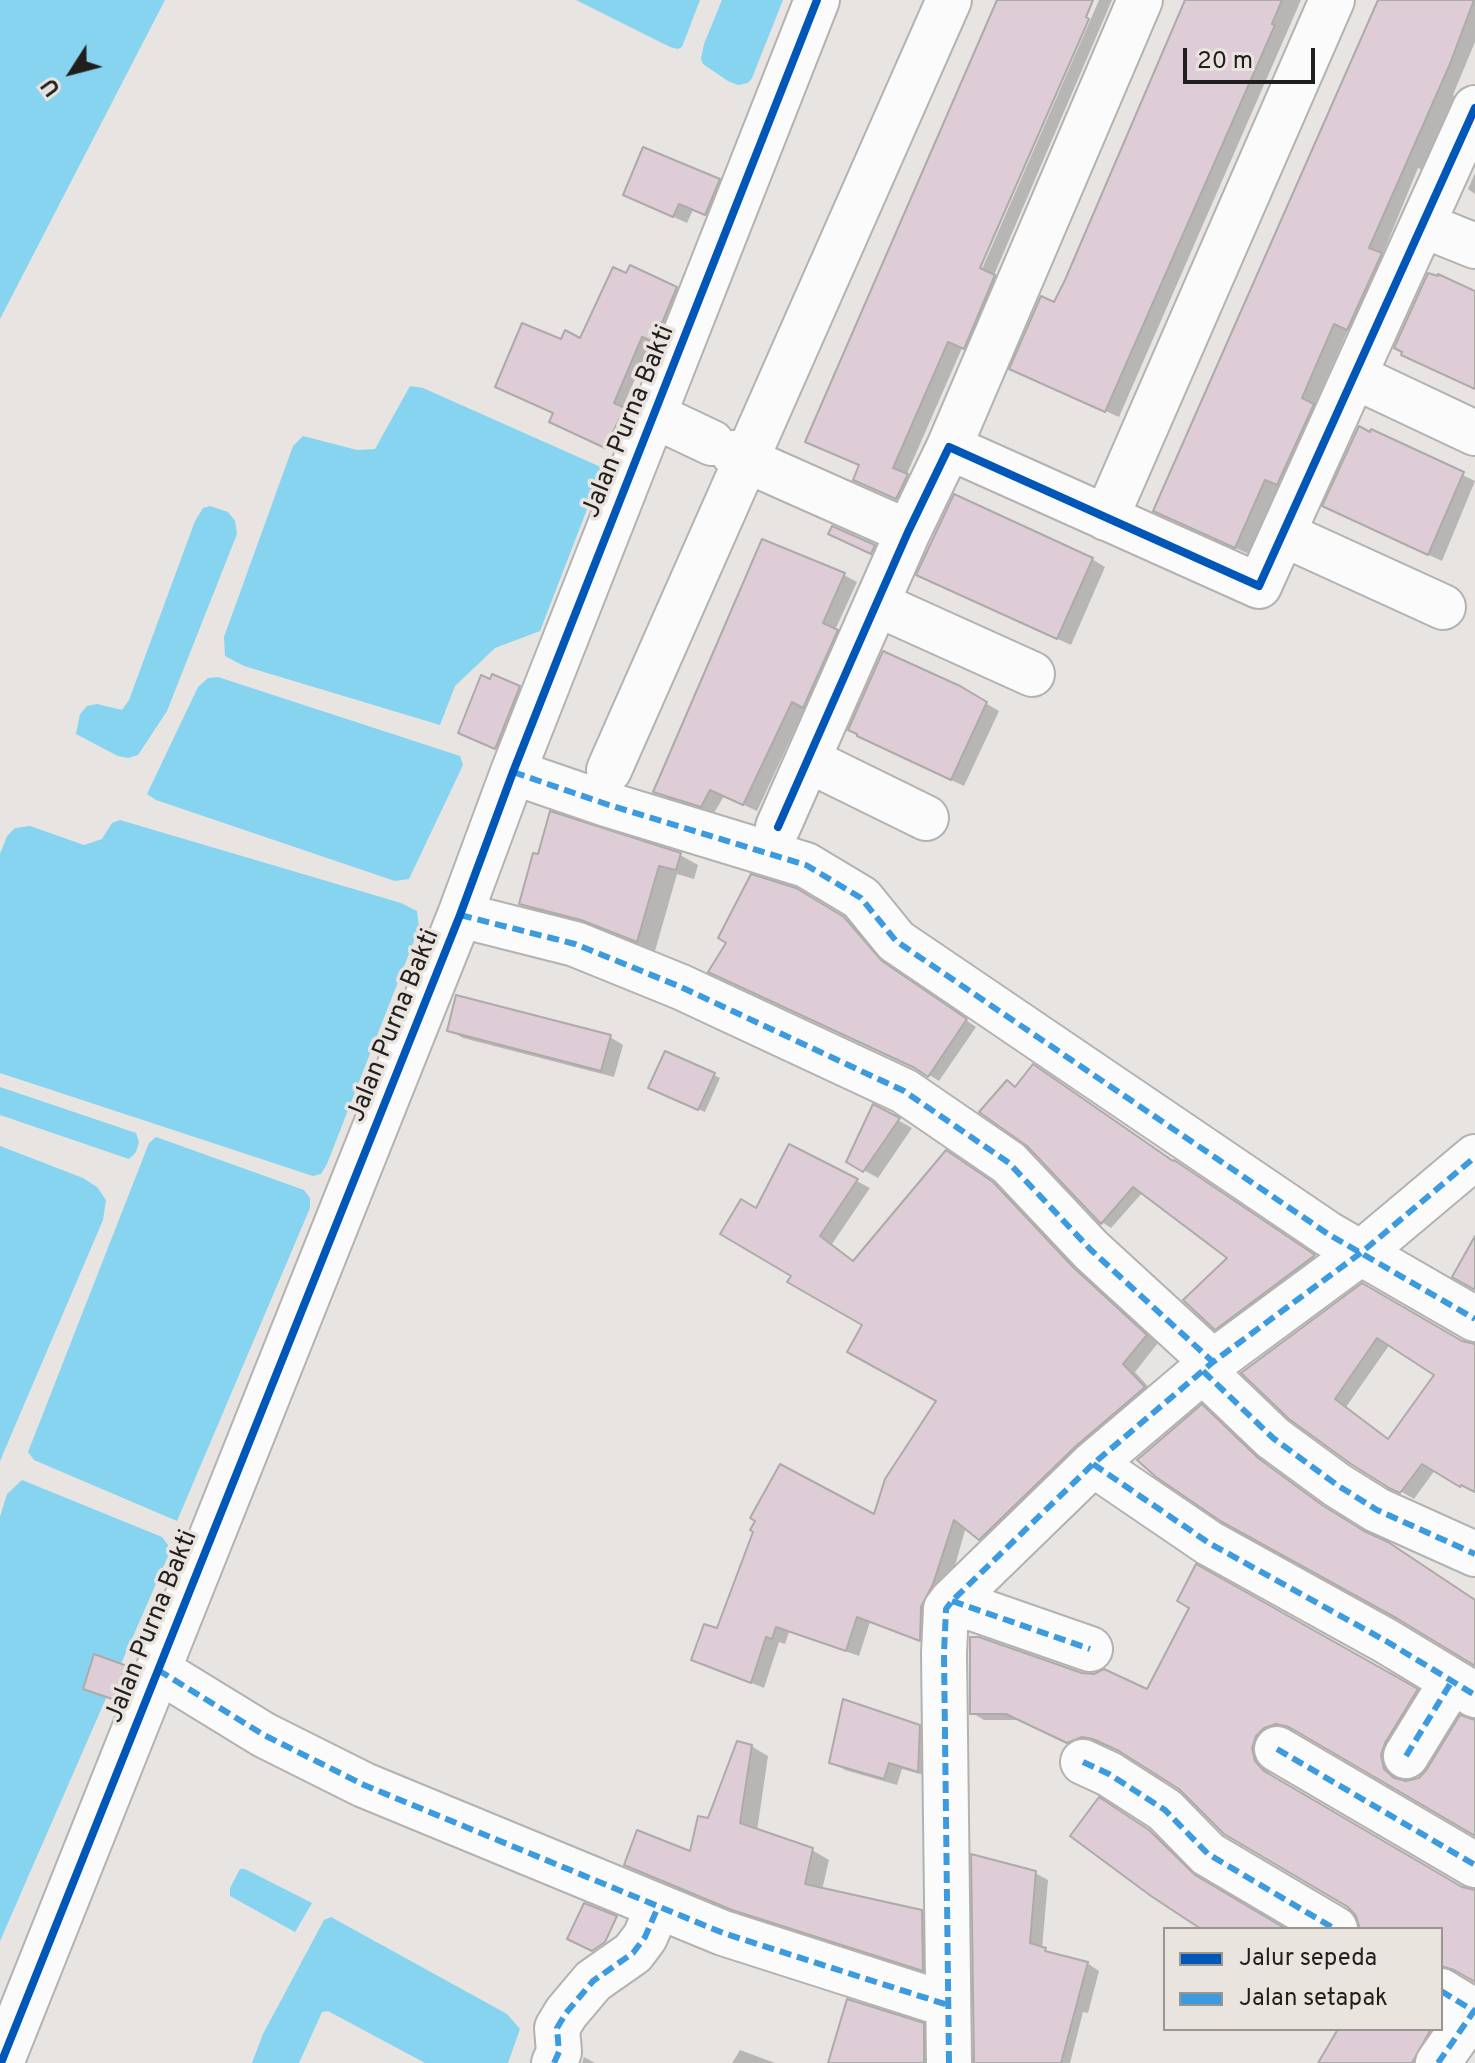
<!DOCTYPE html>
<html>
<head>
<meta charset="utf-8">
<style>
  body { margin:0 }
  #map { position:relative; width:1475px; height:2063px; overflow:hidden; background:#e7e4e2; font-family:Overpass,sans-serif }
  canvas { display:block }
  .legend { position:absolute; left:1163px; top:1927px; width:280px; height:104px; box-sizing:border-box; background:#eae4df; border:2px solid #9a9591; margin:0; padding:10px 14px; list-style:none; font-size:24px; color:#211f1d }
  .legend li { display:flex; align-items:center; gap:16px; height:40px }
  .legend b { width:40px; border:2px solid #9a9591 }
  .north { position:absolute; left:32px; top:32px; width:80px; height:80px; -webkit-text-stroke:6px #eae4df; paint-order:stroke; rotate:234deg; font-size:22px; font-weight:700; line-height:32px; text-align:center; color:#211f1d }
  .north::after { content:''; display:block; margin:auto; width:28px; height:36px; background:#211f1d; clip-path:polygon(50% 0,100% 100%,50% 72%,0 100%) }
  .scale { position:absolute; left:1183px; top:48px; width:132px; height:36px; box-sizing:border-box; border:4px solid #211f1d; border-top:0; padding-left:10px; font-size:24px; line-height:28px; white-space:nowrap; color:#211f1d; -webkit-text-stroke:6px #eae4df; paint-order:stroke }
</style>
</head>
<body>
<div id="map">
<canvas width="1475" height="2063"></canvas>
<ul class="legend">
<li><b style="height:10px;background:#0057b8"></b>Jalur sepeda</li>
<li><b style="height:10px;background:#3c9bdf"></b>Jalan setapak</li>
</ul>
<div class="north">U</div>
<div class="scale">20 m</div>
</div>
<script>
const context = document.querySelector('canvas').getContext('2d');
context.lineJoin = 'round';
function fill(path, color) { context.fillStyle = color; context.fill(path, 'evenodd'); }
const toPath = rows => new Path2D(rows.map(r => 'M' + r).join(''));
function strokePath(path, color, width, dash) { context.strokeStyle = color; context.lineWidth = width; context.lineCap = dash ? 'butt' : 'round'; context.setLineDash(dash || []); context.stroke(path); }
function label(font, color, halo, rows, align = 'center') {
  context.font = font + ' Overpass,sans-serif'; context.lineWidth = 7; context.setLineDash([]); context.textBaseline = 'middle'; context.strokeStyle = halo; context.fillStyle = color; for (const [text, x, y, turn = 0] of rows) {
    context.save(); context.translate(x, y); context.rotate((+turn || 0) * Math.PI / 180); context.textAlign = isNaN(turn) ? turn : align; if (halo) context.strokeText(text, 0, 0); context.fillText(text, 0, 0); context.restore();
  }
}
fill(toPath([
  [0,0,165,0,0,319],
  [576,0,700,0,682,47,678,49,670,47],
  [722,0,783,0,752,78,748,83,738,85,728,81,703,64,701,59,704,44],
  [410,386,423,388,603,468,540,631,495,648,455,686,440,725,244,666,225,656,224,637,293,446,303,436,357,450,375,449],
  [210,506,228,512,235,521,237,534,167,711,138,755,128,758,118,756,76,734,80,714,87,706,97,704,122,710,129,700,195,521,203,508],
  [218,677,460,756,463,765,409,879,395,881,156,800,147,794,198,687,208,678],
  [120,820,401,903,417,911,419,928,327,1164,321,1174,313,1176,0,1073,0,854,7,836,15,828,30,826,84,845,102,839,112,823],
  [0,1087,136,1133,139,1142,136,1152,129,1159,0,1115],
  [156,1137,304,1190,310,1198,310,1208,177,1521,34,1460,28,1452,149,1143],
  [0,1146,83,1178,97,1187,106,1200,103,1220,0,1461],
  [22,1480,162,1537,168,1545,169,1554,0,1941,0,1517,7,1494],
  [240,1869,245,1869,312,1903,295,1932,230,1896,230,1888],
  [331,1917,507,2014,520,2029,508,2063,425,2063,328,2011,322,2012,299,2063,252,2063,263,2034,324,1920]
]), '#86d4f0');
fill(toPath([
  [999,0,1094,0,975,277,978,278,1099,0,1112,0,994,275,1007,284,977,355,962,348,906,476,920,484,910,505,868,487,861,466,808,442],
  [1188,0,1301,0,1119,417,1012,369,1055,304],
  [1380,0,1475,0,1475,42,1453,95,1467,103,1433,175,1418,168,1382,256,1394,263,1361,336,1348,330,1314,407,1326,414,1291,491,1279,485,1249,554,1168,518],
  [1475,173,1475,194,1468,189],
  [719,181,732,189,719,221,693,210,687,223,625,195],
  [676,288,685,293,663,345,652,340,622,409,632,415,615,451,560,426,555,413,561,342,581,340],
  [1372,432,1475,481,1442,561,1338,513],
  [1092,559,1105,567,1071,645,932,582],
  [844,575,857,582,835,630,850,639,817,714,805,708,757,811,724,796,714,813,668,799,655,791],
  [519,687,532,695,509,754,460,732],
  [959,688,999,711,964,786,859,736],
  [680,855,698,865,694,879,677,874,655,951,601,929,539,913,521,903,539,856],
  [795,890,855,926,892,970,976,1027,939,1081,923,1071],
  [450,1030,610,1037,623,1045,614,1077,463,1038],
  [714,1075,720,1078,705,1112,656,1091],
  [1007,1082,1184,1168,1323,1262,1226,1334,1216,1328,1231,1258,1143,1192,1111,1228,1102,1222],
  [874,1107,912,1128,878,1178,849,1162],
  [790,1146,870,1188,832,1244,854,1262,960,1160,1005,1192,1086,1277,1158,1343,1135,1372,1156,1395,993,1546,966,1527,932,1646,870,1622,859,1656,789,1632,785,1644,779,1642,764,1688,694,1660,718,1631,757,1520,875,1517,939,1400,865,1324,793,1276,757,1211],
  [1363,1285,1462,1343,1475,1346,1475,1491,1473,1492,1435,1470,1414,1499,1352,1463,1290,1417],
  [1390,1344,1437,1375,1389,1440,1346,1407],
  [1202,1407,1215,1414,1271,1468,1335,1515,1475,1601,1475,1663],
  [1197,1567,1429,1698,1393,1763,1397,1778,1401,1782,1406,1783,1420,1779,1475,1722,1475,1834,1304,1734,1292,1730,1278,1733,1264,1756,1267,1770,1277,1780,1462,1889,1475,1892,1475,1980,1455,1972,1441,1977,1441,1929,1362,1929,1359,1916,1349,1906,1130,1755,1108,1746,1095,1743,1081,1749,1020,1720,984,1720,972,1713,1081,1675,1148,1692,1191,1607],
  [129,1669,135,1672,124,1703,92,1691],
  [919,1727,932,1734,931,1777,902,1769,897,1785,845,1770,832,1762],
  [751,1746,768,1756,757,1831,812,1850,829,1860,822,1890,921,1912,938,1921,939,1978,750,1918,643,1874,626,1864,691,1854],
  [1112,1807,1162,1839,1208,1885,1282,1929,1203,1929],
  [1035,1873,1048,1880,1042,1949,1056,1956,1087,1963,1099,1971,1088,2013,1083,2012,1070,2063,976,2063],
  [923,2025,936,2033,936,2063,830,2063],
  [1341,2029,1441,2029,1428,2063,1321,2063],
  [740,2050,775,2063,732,2063],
  [584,2057,595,2063,582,2063]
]), '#0003');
const building = toPath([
  [997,0,1093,0,1086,17,1089,19,980,268,995,275,964,349,948,342,893,468,908,474,896,499,853,480,859,465,805,442,997,0],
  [1185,0,1282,0,1272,24,1275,25,1105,412,1009,369,1041,296,1054,302,1065,280,1185,0],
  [1378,0,1474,0,1450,64,1369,248,1382,253,1347,330,1334,324,1302,398,1314,404,1277,485,1265,480,1235,548,1153,511,1378,0],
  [643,147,720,179,705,215,679,204,673,217,623,195,643,147],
  [630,265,677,287,654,342,642,337,614,403,625,408,605,448,549,422,553,413,495,387,522,323,561,339,565,330,580,338,613,267,626,273,630,265],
  [1428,273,1438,276,1438,274,1475,291,1475,389,1401,355,1402,352,1394,348,1428,273],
  [1359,426,1370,432,1371,429,1464,472,1428,555,1322,506,1359,426],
  [954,494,1093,558,1057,639,916,575,954,494],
  [832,526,875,545,871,554,828,534,832,526],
  [762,539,845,573,823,623,838,630,803,708,792,702,743,805,710,790,701,807,653,792,762,539],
  [883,651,960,686,987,702,951,780,857,736,857,734,848,730,883,651],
  [492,674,520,686,495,749,458,733,481,675,490,679,492,674],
  [550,811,681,853,676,870,659,866,637,942,581,920,519,904,533,853,538,854,550,811],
  [751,874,796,888,844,917,882,961,967,1019,928,1077,915,1068,708,972,726,943,718,938,751,874],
  [456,995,611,1035,601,1071,447,1031,456,995],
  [665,1051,715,1073,698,1110,648,1088,665,1051],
  [1033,1064,1173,1161,1174,1160,1315,1255,1215,1330,1183,1300,1227,1258,1133,1187,1101,1224,1027,1146,979,1112,1007,1080,1015,1087,1033,1064],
  [873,1104,900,1118,863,1172,846,1162,873,1104],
  [789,1144,858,1179,820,1236,853,1261,946,1150,993,1182,1073,1267,1147,1335,1123,1364,1145,1387,1076,1446,979,1540,954,1520,933,1584,921,1607,920,1641,857,1617,846,1651,776,1627,772,1639,766,1637,751,1683,691,1660,704,1624,717,1628,753,1532,750,1530,755,1521,750,1518,780,1464,874,1514,885,1479,936,1401,847,1352,862,1325,787,1282,791,1276,720,1234,741,1199,756,1208,789,1144],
  [1475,1236,1475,1290,1452,1277,1475,1236],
  [1362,1283,1462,1341,1475,1344,1475,1492,1461,1485,1460,1487,1422,1464,1400,1493,1389,1488,1351,1464,1289,1419,1241,1373,1362,1283],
  [1377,1338,1434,1375,1388,1439,1335,1399,1377,1338],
  [1202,1404,1258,1458,1322,1505,1364,1531,1388,1542,1475,1600,1475,1666,1398,1619,1222,1522,1156,1477,1137,1460,1202,1404],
  [1196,1564,1418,1689,1385,1743,1381,1755,1384,1769,1394,1778,1406,1781,1419,1778,1427,1769,1460,1715,1475,1720,1475,1836,1289,1727,1276,1724,1264,1728,1256,1736,1252,1748,1255,1761,1264,1771,1462,1887,1475,1890,1475,1982,1454,1970,1441,1966,1441,1929,1360,1929,1356,1916,1348,1907,1224,1834,1179,1789,1119,1751,1093,1739,1082,1737,1067,1743,1006,1714,970,1714,970,1637,979,1637,1082,1673,1094,1674,1104,1669,1147,1689,1189,1608,1177,1601,1196,1564],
  [94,1654,130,1667,118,1701,83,1689,94,1654],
  [843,1699,920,1725,918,1772,889,1763,884,1779,829,1763,843,1699],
  [737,1741,752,1745,740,1823,813,1848,805,1884,922,1910,923,1971,732,1910,624,1865,637,1830,690,1851,698,1816,708,1818,737,1741],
  [1099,1797,1149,1830,1195,1875,1286,1929,1201,1929,1151,1896,1070,1836,1099,1797],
  [971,1854,1036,1871,1030,1943,1046,1948,1045,1951,1088,1962,1061,2063,974,2063,971,1854],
  [584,1903,617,1916,605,1942,592,1951,567,1939,584,1903],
  [847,1999,924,2023,924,2063,828,2063,847,1999],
  [1338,2029,1431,2029,1412,2063,1318,2063,1338,2029]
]);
fill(building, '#decdd7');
strokePath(building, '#adaaaa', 2);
const minor = toPath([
  [1423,225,1475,246],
  [1354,376,1475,433],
  [655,416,712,443],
  [949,447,1140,0],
  [733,453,746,460,949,0],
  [1106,518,1332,0],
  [1283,534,1443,607],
  [877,604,1032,674],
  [808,760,926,818],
  [609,770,746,460,908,532],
  [513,772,606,804,806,865,861,898,896,941,1328,1234,1475,1319],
  [778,827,908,532,949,447,1259,586,1475,108],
  [460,915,575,944,681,987,904,1091,1009,1163,1091,1250,1213,1362],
  [1203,1371,1273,1438,1337,1485,1377,1510,1475,1554],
  [1093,1464,1209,1543,1386,1641,1475,1695],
  [952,1601,1090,1649],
  [158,1670,264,1735,364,1785,723,1933,948,2005],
  [1277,1749,1475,1865],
  [1406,1756,1452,1681],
  [1083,1762,1109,1774,1165,1810,1208,1854,1335,1929],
  [1,2063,460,915,513,772,817,0],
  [554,2063,559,2052,557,2028,566,2013,593,1981,633,1953,645,1937,658,1907],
  [949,2063,944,1653,946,1609,952,1601,1093,1464,1213,1362,1362,1252,1475,1157],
  [1438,2063,1474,2011,1441,1991]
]);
strokePath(minor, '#b4b2b0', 48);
strokePath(minor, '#fbfbfb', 44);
strokePath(toPath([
  [513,772,606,804,806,865,861,898,896,941,1328,1234,1475,1319],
  [460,915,575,944,681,987,904,1091,1009,1163,1091,1250,1213,1362],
  [1203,1371,1273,1438,1337,1485,1377,1510,1475,1554],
  [1093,1464,1209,1543,1386,1641,1475,1695],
  [952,1601,1090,1649],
  [158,1670,264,1735,364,1785,723,1933,948,2005],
  [1277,1749,1475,1865],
  [1406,1756,1452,1681],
  [1083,1762,1109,1774,1165,1810,1208,1854,1335,1929],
  [554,2063,559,2052,557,2028,566,2013,593,1981,633,1953,645,1937,658,1907],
  [949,2063,944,1653,946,1609,952,1601,1093,1464,1213,1362,1362,1252,1475,1157],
  [1438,2063,1474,2011,1441,1991]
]), '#3c9bdf', 6, [12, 6]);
strokePath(toPath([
  [778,827,908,532,949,447,1259,586,1475,108],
  [1,2063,460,915,513,772,817,0]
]), '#0057b8', 8);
label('26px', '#211f1d', '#eae4df', [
  ["Jalan Purna Bakti",630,422,-68],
  ["Jalan Purna Bakti",395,1026,-68],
  ["Jalan Purna Bakti",153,1627,-68]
]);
</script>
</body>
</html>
